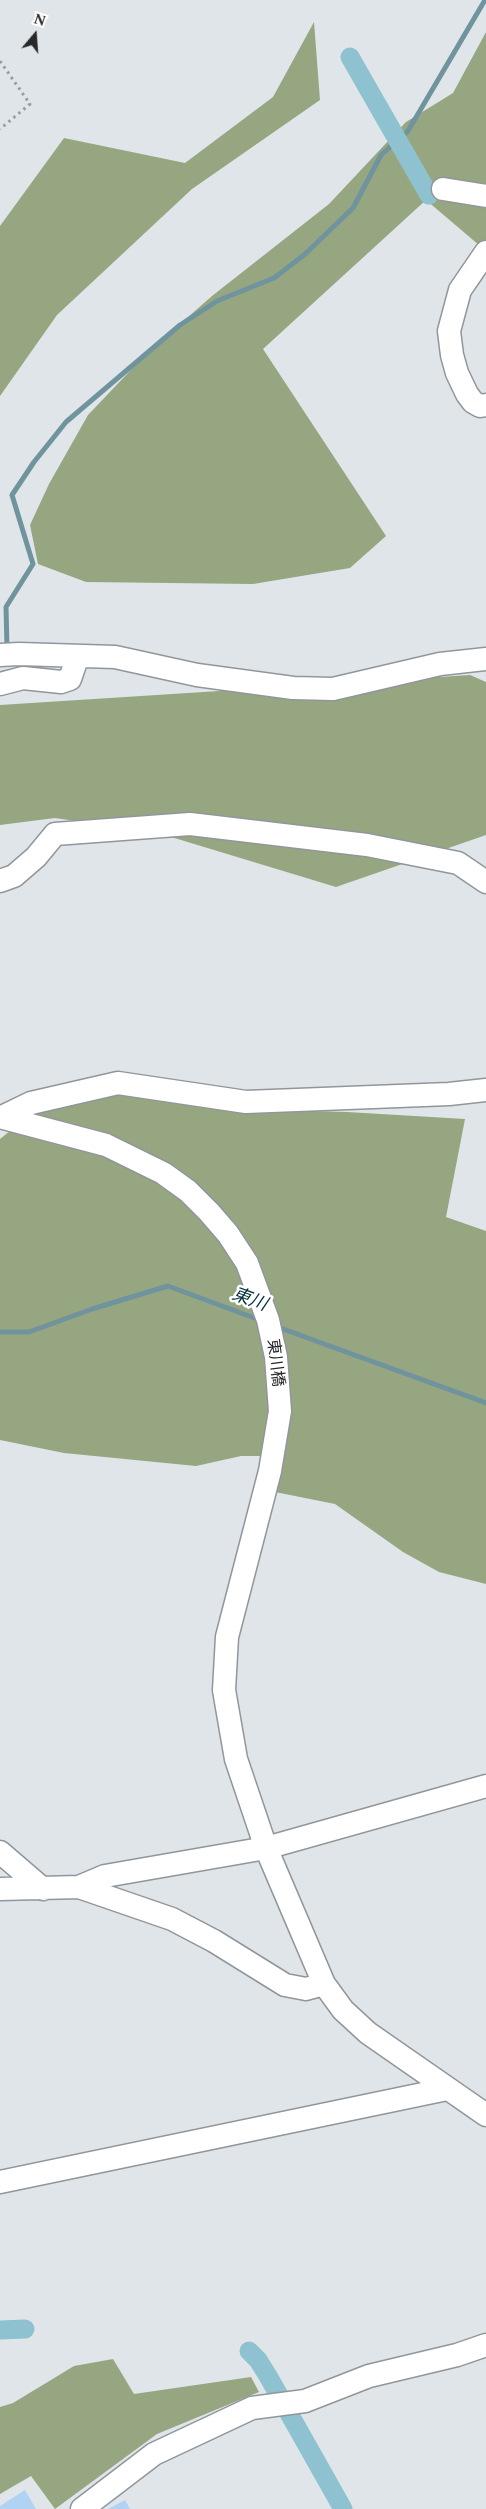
<!DOCTYPE html>
<html>
<head>
<meta charset="utf-8">
<style>
  body { margin:0 }
  #map { position:relative; width:486px; height:2509px; overflow:hidden; background:#e0e5ea; font-family:Spectral,serif }
  canvas { display:block }
  .north { position:absolute; left:10px; top:10px; width:50px; height:50px; -webkit-text-stroke:4px #fff; paint-order:stroke; rotate:18deg; font-size:14px; font-weight:700; line-height:20px; text-align:center; color:#26282a }
  .north::after { content:''; display:block; margin:auto; width:18px; height:22px; background:#26282a; clip-path:polygon(50% 0,100% 100%,50% 72%,0 100%) }
</style>
</head>
<body>
<div id="map">
<canvas width="486" height="2509"></canvas>
<div class="north">N</div>
</div>
<script>
const context = document.querySelector('canvas').getContext('2d');
context.lineJoin = 'round';
function fill(path, color) { context.fillStyle = color; context.fill(path, 'evenodd'); }
const toPath = rows => new Path2D(rows.map(r => 'M' + r).join(''));
function strokePath(path, color, width, dash) { context.strokeStyle = color; context.lineWidth = width; context.lineCap = dash ? 'butt' : 'round'; context.setLineDash(dash || []); context.stroke(path); }
function label(font, color, halo, rows, align = 'center') {
  context.font = font + ' Spectral,"Noto Sans JP",serif'; context.lineWidth = 5; context.setLineDash([]); context.textBaseline = 'middle'; context.strokeStyle = halo; context.fillStyle = color; for (const [text, x, y, turn = 0] of rows) {
    context.save(); context.translate(x, y); context.rotate((+turn || 0) * Math.PI / 180); context.textAlign = isNaN(turn) ? turn : align; if (halo) context.strokeText(text, 0, 0); context.fillText(text, 0, 0); context.restore();
  }
}
fill(toPath([
  [314,22,320,100,192,189,57,315,0,396,0,226,64,138,185,163,273,97],
  [486,32,486,251,426,200,263,349,386,536,350,568,253,584,86,582,38,564,30,525,49,484,88,415,147,353,212,296,329,204,406,122,453,93],
  [470,675,486,682,486,835,336,887,158,833,55,818,0,825,0,705],
  [117,1087,243,1109,347,1112,465,1119,446,1217,486,1231,486,1584,439,1572,403,1552,335,1504,275,1492,291,1411,264,1456,241,1456,196,1466,64,1453,0,1440,0,1139,45,1103],
  [113,2359,134,2394,251,2377,259,2392,157,2434,55,2509,31,2476,0,2494,0,2407,13,2403,74,2366]
]), '#96a680');
strokePath(toPath([
  [7,648,6,607,33,564,12,495,34,462,66,422,180,325,217,301,274,278,304,255,353,208,381,155,408,131,485,0],
  [275,1326,486,1403],
  [0,1332,29,1332,92,1309,168,1286,260,1320]
]), '#70949e', 5);
strokePath(toPath([
  [350,57,429,195],
  [0,2330,25,2329],
  [249,2351,258,2360,268,2376,343,2509]
]), '#8fc2d0', 19);
fill(toPath([
  [25,2490,36,2509,0,2509,0,2506],
  [125,2500,130,2509,108,2509]
]), '#b1d3f3');
const minor = toPath([
  [443,189,486,196],
  [486,252,460,290,449,331,452,355,457,373,467,394,473,402,480,406,486,405],
  [0,655,19,654,115,657,197,675,293,688,333,689,440,664,486,659],
  [0,684,23,678,61,682,70,679,78,656],
  [0,881,14,876,36,857,55,834,190,824,367,845,458,863,486,882],
  [0,1117,106,1145,163,1173,188,1191,209,1212,228,1234,247,1263,268,1320,276,1357,280,1411,270,1471,227,1637,224,1690,236,1759,266,1848,324,1984,343,2010,368,2033,486,2115],
  [2,1117,31,1103,118,1083,246,1102,449,1094,486,1090],
  [0,1852,43,1889],
  [79,1887,172,1919,214,1941,285,1985,306,1989,324,1984],
  [0,1889,79,1887,105,1876,266,1848,486,1786],
  [0,2182,447,2089],
  [82,2509,154,2454,252,2408,305,2401,369,2376,457,2355,486,2345]
]);
strokePath(minor, '#91969b', 25);
strokePath(toPath([
  [0,61,30,104,0,129]
]), '#989ca0', 3, [2.5, 4]);
strokePath(minor, '#fff', 22);
label('16px', '#26282a', '#fff', [
  ["東川橋",274,1363,83]
]);
label('italic 18px', '#00303a', '#fff', [
  ["東川",249,1301,20]
]);
</script>
</body>
</html>
